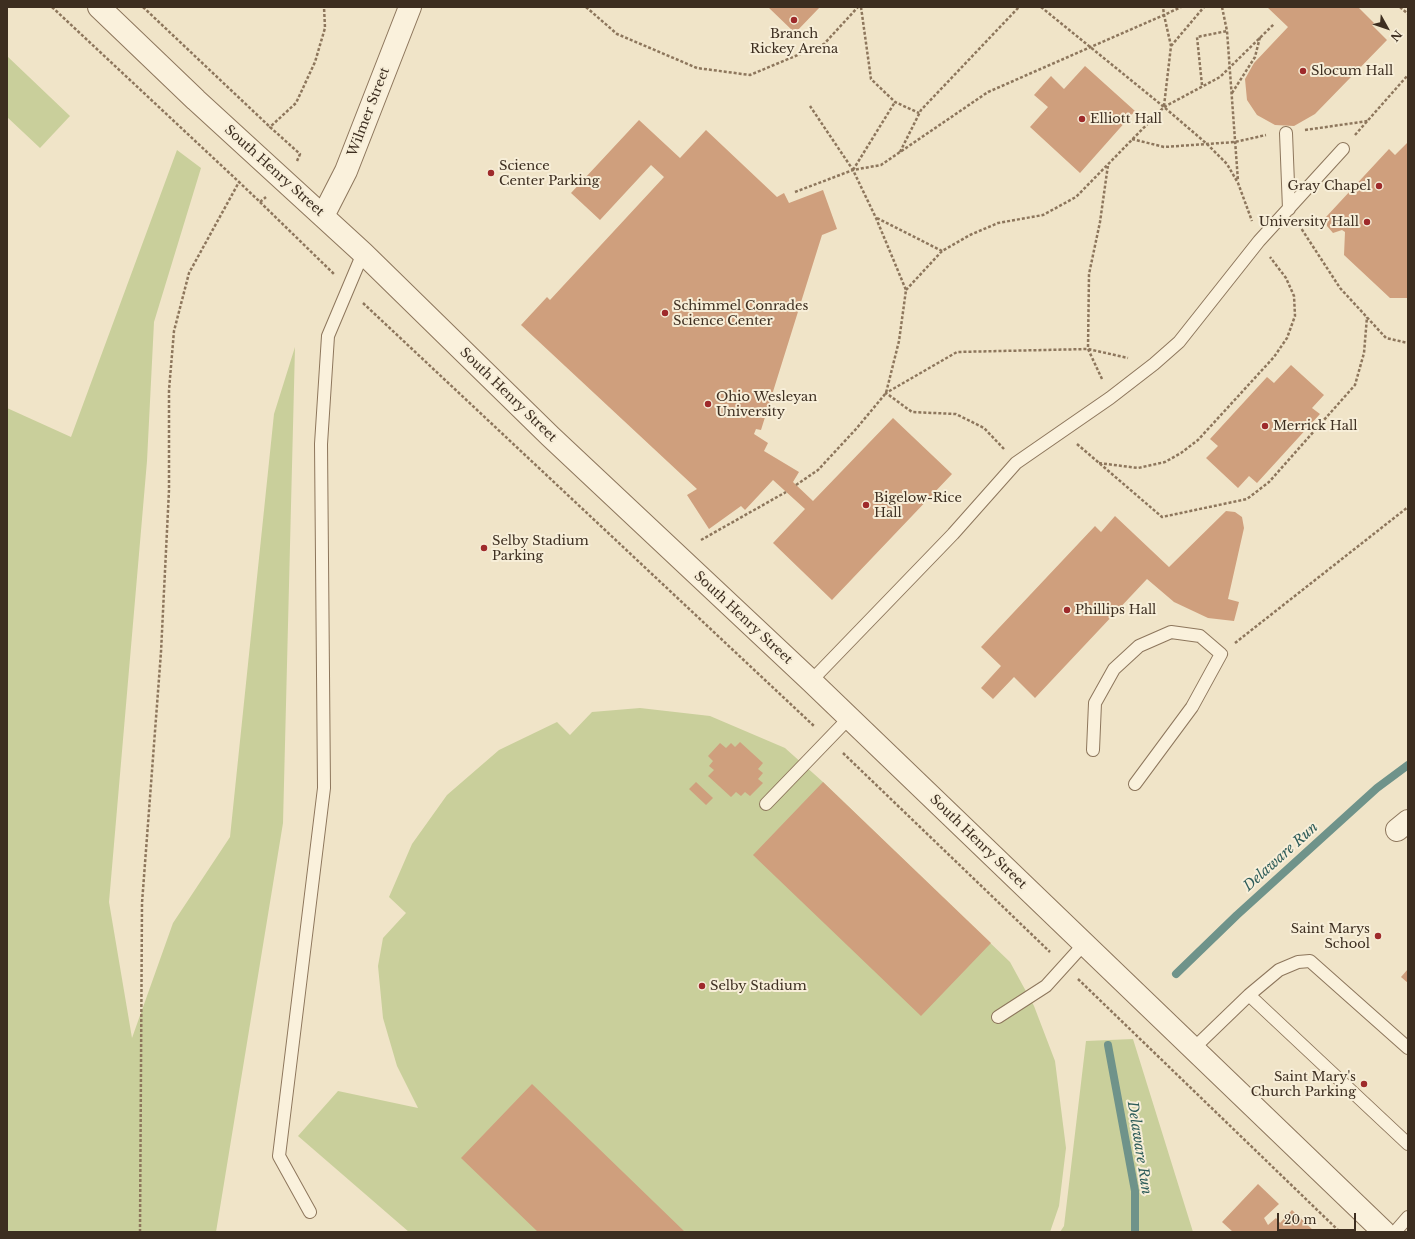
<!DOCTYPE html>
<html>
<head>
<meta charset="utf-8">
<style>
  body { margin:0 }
  #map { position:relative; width:1415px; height:1239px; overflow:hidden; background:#f0e4c8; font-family:"Libre Baskerville",serif }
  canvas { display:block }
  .frame { position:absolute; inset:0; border:8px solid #3d2e20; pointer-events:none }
  .north { position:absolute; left:1367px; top:8px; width:40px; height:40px; -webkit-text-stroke:3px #f7eed8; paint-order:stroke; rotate:130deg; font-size:11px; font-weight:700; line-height:16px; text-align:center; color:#3d2e20 }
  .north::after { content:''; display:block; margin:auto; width:14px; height:18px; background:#3d2e20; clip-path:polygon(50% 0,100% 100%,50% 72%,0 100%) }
  .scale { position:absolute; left:1277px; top:1213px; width:79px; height:18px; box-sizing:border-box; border:2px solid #3d2e20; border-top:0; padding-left:5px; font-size:12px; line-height:14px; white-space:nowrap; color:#3d2e20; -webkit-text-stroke:3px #f7eed8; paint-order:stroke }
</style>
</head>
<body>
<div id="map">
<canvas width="1415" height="1239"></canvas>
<div class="frame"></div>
<div class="north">N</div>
<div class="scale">20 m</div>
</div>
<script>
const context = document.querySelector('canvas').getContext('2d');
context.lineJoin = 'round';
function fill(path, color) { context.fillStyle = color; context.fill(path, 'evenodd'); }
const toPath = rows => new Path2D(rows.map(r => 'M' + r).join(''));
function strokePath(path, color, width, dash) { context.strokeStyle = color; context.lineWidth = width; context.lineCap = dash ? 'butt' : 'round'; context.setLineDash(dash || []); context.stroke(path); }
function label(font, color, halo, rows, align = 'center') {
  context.font = font + ' "Libre Baskerville",serif'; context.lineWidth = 4; context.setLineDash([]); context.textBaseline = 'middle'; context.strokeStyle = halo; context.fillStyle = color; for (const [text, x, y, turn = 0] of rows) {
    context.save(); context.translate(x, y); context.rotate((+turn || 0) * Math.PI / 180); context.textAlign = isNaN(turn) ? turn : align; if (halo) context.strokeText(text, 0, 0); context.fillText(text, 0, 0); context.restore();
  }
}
fill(toPath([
  [7,56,70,116,40,148,7,117],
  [177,150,201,168,154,322,147,461,109,902,132,1038,173,923,230,837,274,414,295,347,283,823,216,1232,7,1232,7,408,71,437],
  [640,708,710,716,785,748,823,782,1010,962,1034,1006,1055,1061,1066,1148,1059,1206,1050,1232,409,1232,298,1136,338,1091,418,1108,397,1066,383,1018,378,966,383,938,406,913,389,897,412,844,447,795,499,750,557,722,570,735,592,712],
  [1133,1039,1193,1232,1060,1232,1064,1226,1086,1041]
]), '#c9cf9b');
strokePath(toPath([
  [1176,974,1237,915,1377,788,1408,765],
  [1108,1045,1135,1191,1135,1232]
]), '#6f938a', 8);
fill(toPath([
  [768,7,820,7,795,33],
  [1267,7,1358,7,1374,23,1372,25,1387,40,1315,114,1294,126,1275,125,1257,115,1247,100,1245,79,1254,63,1288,27],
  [1085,66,1135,111,1080,173,1030,127,1048,107,1034,95,1051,76,1064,89],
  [639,120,680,158,706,130,777,197,784,193,789,203,823,190,837,229,822,235,761,430,756,429,754,434,768,443,764,451,799,472,793,482,813,501,893,418,952,474,832,600,773,543,805,509,773,480,745,510,741,506,709,529,687,495,697,489,521,325,547,297,550,300,664,177,651,165,600,220,571,193],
  [1408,142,1408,298,1390,298,1344,255,1345,232,1342,230,1333,233,1327,226,1326,217,1389,149,1395,155],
  [1291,365,1324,395,1312,408,1320,414,1257,483,1249,476,1238,488,1206,458,1218,446,1210,439,1267,377,1274,383],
  [1226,511,1235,512,1242,517,1244,528,1228,599,1239,602,1234,621,1208,618,1174,602,1147,579,1035,698,1014,677,993,699,981,688,1001,666,981,647,1095,526,1101,532,1115,516,1169,567],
  [740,742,763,763,758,769,763,773,758,779,763,783,750,796,745,792,741,796,736,792,731,797,708,776,714,770,709,766,713,761,708,756,720,743,726,748,731,743,735,747],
  [696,782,713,798,706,805,689,789],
  [823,782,991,943,921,1016,753,855],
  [1408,969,1408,983,1401,977],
  [532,1084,685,1232,538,1232,461,1158],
  [1258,1184,1279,1204,1264,1218,1268,1225,1276,1218,1280,1223,1292,1210,1315,1232,1233,1232,1222,1222]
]), '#cf9f7d');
const service = toPath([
  [1286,133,1289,209],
  [811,681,953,534,1016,463,1110,398,1154,364,1179,342,1259,241,1343,149],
  [1093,750,1095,703,1114,669,1139,646,1171,632,1200,636,1221,654,1192,707,1135,784],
  [766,804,849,718],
  [1249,995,1408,1144],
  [998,1017,1046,986,1084,944],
  [1193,1049,1249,995,1279,970,1298,962,1310,961,1408,1048],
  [310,1212,279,1156,324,788,321,444,328,336,363,253],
  [1395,1232,1408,1217]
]);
const minor = toPath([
  [99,7,196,100,363,253,550,436,811,681,1384,1232],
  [323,216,346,171,410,7],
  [1397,830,1408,821]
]);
strokePath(service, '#8d765c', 14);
strokePath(minor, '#8d765c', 24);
strokePath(toPath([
  [52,7,239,182],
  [143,7,270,127],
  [586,7,617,34,697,68,750,75,824,44,858,7],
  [861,7,871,79,895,102,919,113],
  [1041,7,1164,107,1207,144,1227,164,1238,183,1252,221],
  [1222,7,1227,31,1238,181],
  [1400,7,1408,14],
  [1171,46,1204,7],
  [1202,85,1197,37,1227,31],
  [1232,93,1255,57,1260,37],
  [1164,106,1171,46,1164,15,1181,7],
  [1305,130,1368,121],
  [1355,135,1408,75],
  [1132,139,1164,147,1235,142,1266,135],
  [900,152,921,110,1019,7],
  [297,161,300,154,270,127,296,103,315,62,325,28,324,7],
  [853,170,895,102],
  [795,192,853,170,881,165,988,92,1164,15,1163,7],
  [260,202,334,274],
  [877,218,942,251],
  [1299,225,1340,288,1386,338,1408,343],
  [906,290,942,251,970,235,998,223,1043,215,1076,197,1164,107,1220,77,1274,24],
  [363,303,814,726],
  [1102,379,1088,349,1089,274,1100,222,1108,165],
  [1077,444,1162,517,1247,499,1269,482,1355,385,1364,353,1367,317],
  [1004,449,984,428,956,414,912,412,886,393,957,352,1088,349,1128,358],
  [1099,463,1138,468,1165,462,1181,453,1198,440,1274,357,1287,338,1295,316,1294,296,1286,278,1270,257],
  [796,485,818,470,856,429,886,393,899,341,906,290,876,218,853,170,810,106],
  [701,540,786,492],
  [1235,643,1408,507],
  [843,753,1050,952],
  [1078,979,1340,1232],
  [140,1232,142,903,161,652,169,490,169,390,174,331,189,273,239,182,260,202,266,197]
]), '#8d765c', 2.5, [3, 2]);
strokePath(service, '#faf1dc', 12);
strokePath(minor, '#faf1dc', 22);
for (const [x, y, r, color] of [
  [794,20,4,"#9e2a2b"],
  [1303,71,4,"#9e2a2b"],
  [1082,119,4,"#9e2a2b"],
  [491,173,4,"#9e2a2b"],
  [1379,186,4,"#9e2a2b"],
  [1367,222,4,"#9e2a2b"],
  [665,313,4,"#9e2a2b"],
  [708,404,4,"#9e2a2b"],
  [1265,426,4,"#9e2a2b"],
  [866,505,4,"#9e2a2b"],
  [484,548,4,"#9e2a2b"],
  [1067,610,4,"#9e2a2b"],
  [1378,936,4,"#9e2a2b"],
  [702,986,4,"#9e2a2b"],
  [1364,1084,4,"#9e2a2b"]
]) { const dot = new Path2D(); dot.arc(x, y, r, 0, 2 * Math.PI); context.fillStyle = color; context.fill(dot); strokePath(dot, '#f7eed8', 1.5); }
label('13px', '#3d2e20', '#f7eed8', [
  ["Branch",794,34,"center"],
  ["Rickey Arena",794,49,"center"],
  ["Slocum Hall",1311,71],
  ["Elliott Hall",1090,119],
  ["Science",499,166],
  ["Center Parking",499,181],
  ["Gray Chapel",1371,186,"right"],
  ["University Hall",1359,222,"right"],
  ["Schimmel Conrades",673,306],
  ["Science Center",673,321],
  ["Ohio Wesleyan",716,397],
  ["University",716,412],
  ["Merrick Hall",1273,426],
  ["Bigelow-Rice",874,498],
  ["Hall",874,513],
  ["Selby Stadium",492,541],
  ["Parking",492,556],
  ["Phillips Hall",1075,610],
  ["Saint Marys",1370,929,"right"],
  ["School",1370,944,"right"],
  ["Selby Stadium",710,986],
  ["Saint Mary's",1356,1077,"right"],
  ["Church Parking",1356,1092,"right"]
], 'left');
label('13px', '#3d2e20', '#f7eed8', [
  ["Wilmer Street",369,112,-69],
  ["South Henry Street",274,171,42],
  ["South Henry Street",508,395,44],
  ["South Henry Street",743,618,43],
  ["South Henry Street",978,842,44]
]);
label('italic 14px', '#2f5d5a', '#f7eed8', [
  ["Delaware Run",1281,857,-42],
  ["Delaware Run",1139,1148,81]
]);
</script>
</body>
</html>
